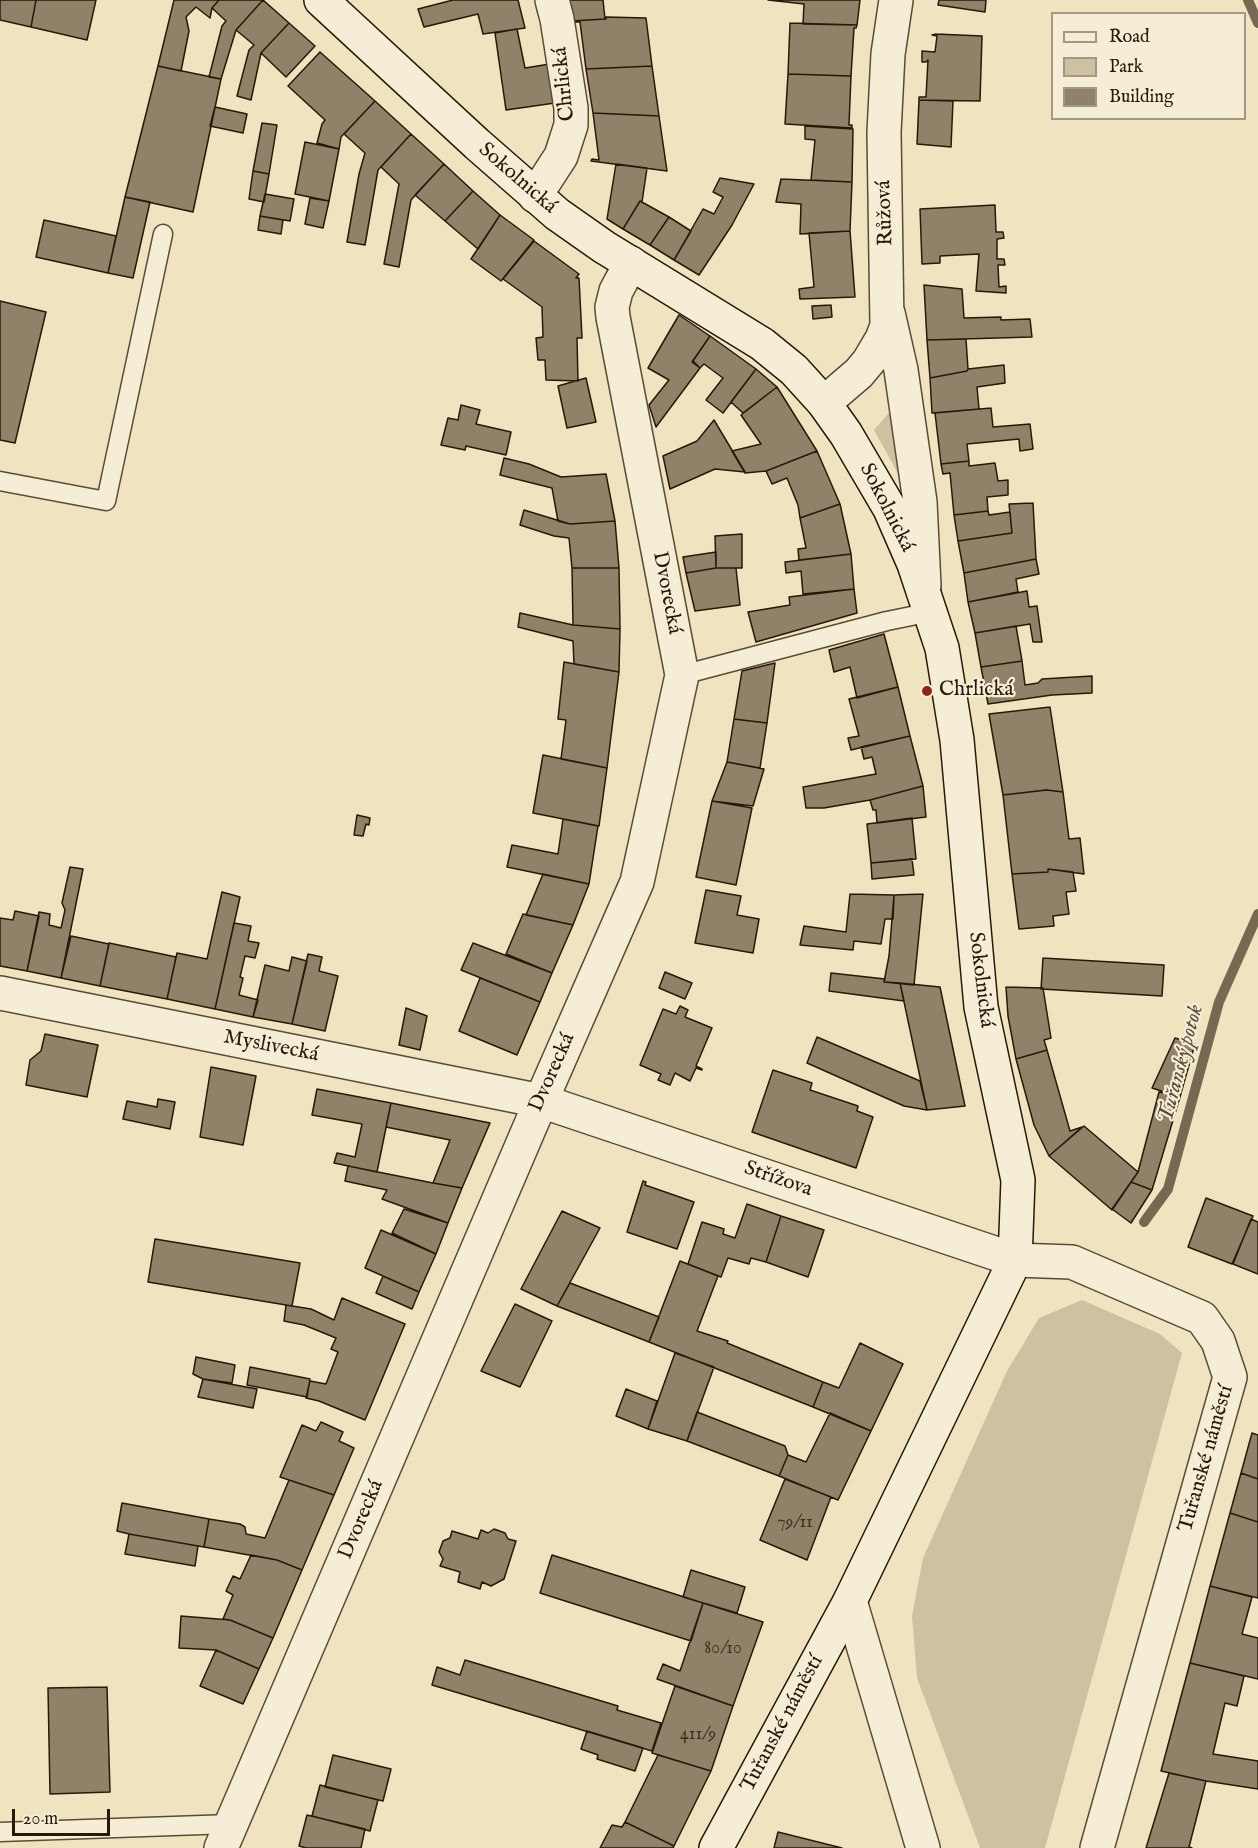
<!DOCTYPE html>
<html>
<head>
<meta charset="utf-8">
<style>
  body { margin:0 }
  #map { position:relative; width:1258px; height:1848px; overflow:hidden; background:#f0e4c0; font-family:"IM FELL English",serif }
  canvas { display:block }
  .legend { position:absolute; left:1051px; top:12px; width:195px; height:108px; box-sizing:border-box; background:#f5edd6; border:2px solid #a39884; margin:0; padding:8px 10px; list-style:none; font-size:18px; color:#271808 }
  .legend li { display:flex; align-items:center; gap:12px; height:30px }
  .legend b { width:30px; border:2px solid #a39884 }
  .scale { position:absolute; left:12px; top:1809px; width:98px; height:27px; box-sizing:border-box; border:3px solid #271808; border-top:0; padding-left:8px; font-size:18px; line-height:21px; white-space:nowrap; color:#271808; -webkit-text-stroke:4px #f5edd6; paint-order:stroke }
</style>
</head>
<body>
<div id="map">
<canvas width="1258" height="1848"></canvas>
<ul class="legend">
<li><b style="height:8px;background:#f5edd6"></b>Road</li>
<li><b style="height:16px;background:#cec1a1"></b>Park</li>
<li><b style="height:16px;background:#908268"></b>Building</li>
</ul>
<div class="scale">20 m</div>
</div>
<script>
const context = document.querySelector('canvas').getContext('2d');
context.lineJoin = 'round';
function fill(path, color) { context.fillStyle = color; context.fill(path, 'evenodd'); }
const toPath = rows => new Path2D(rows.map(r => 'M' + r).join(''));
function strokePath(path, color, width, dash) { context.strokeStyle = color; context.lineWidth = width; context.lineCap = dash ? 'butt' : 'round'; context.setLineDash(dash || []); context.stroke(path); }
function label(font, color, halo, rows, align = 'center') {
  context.font = font + ' "IM FELL English",serif'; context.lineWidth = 4.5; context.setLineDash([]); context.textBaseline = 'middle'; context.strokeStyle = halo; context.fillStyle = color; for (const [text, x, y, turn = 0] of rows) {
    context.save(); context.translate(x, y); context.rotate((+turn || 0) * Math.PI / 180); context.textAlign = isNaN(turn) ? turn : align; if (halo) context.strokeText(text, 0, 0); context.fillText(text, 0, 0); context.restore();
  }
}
fill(toPath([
  [892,409,904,484,874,430],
  [1082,1300,1160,1334,1182,1353,1045,1848,980,1848,917,1678,912,1616,923,1558,1007,1371,1039,1318]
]), '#cec1a1');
strokePath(toPath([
  [1248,0,1258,23],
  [1144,1222,1168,1189,1219,1002,1258,914]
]), '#776951', 10);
const building = toPath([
  [0,0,36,0,31,27,0,20,0,0],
  [36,0,96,0,87,40,31,27,36,0],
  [174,0,219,0,212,8,210,18,196,7,186,17,189,31,181,71,158,66,174,0],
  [219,0,263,0,236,30,221,79,209,77,222,26,226,21,212,8,219,0],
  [263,0,289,23,261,53,251,100,237,96,249,50,254,45,236,30,263,0],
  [453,0,518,0,525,28,483,34,478,14,424,27,418,9,453,0],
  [567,0,603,0,605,19,571,21,567,0],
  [768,0,860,0,857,25,803,24,804,4,768,0],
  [939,0,986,0,985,12,938,5,939,0],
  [606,17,646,18,652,66,586,69,580,22,571,22,571,21,606,19,606,17],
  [289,23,315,46,286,77,261,53,289,23],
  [790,23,857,25,856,28,854,28,851,76,788,74,790,23],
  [517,29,525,68,550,64,555,103,506,110,495,33,517,29],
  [936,34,982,36,980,101,919,100,919,97,926,97,928,60,926,62,922,62,922,51,935,52,937,36,932,35,936,34],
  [320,52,375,101,341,137,339,149,317,143,322,124,325,120,288,86,320,52],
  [158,66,221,79,193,212,125,197,158,66],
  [652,66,659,116,593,113,586,69,652,66],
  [788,74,851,76,849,125,852,125,852,128,785,124,788,74],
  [919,100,953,101,951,147,917,144,919,100],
  [375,101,411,134,378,170,365,245,347,242,359,174,365,153,344,134,375,101],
  [215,107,247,114,243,133,210,126,215,107],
  [593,113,659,116,667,171,591,161,592,159,599,160,593,113],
  [262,123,277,125,269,174,253,171,262,123],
  [805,126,853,129,852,182,811,180,815,140,805,139,805,126],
  [411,134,444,164,411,200,399,267,384,264,399,184,381,167,411,134],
  [305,142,339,149,329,201,295,194,305,142],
  [444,164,473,191,445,221,415,195,444,164],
  [616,164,647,168,642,202,640,201,623,229,607,219,616,164],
  [253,171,269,174,264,202,249,199,253,171],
  [720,178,754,184,732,225,699,275,674,260,703,209,714,214,723,197,713,192,720,178],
  [781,179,852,182,850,231,800,234,801,204,776,202,781,179],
  [473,191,500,215,478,249,445,221,473,191],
  [265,194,294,199,290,221,260,216,265,194],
  [125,197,150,202,133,278,108,273,125,197],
  [310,198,329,201,323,228,305,224,310,198],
  [640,201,669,217,650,245,623,229,640,201],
  [995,205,996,232,1003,232,1004,238,997,239,997,259,1004,259,1005,265,998,265,999,287,1006,286,1006,293,976,291,979,254,940,256,940,263,922,264,920,209,995,205],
  [500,215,534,240,501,281,471,259,500,215],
  [260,216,283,220,281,234,258,230,260,216],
  [669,217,691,231,674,260,650,245,669,217],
  [44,220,116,236,108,273,36,257,44,220],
  [850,231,855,297,800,299,799,289,814,287,809,233,850,231],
  [534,241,579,274,576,278,579,278,582,338,577,338,578,381,546,380,545,360,538,360,536,338,543,337,542,307,503,279,534,241],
  [924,285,962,289,964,318,1001,317,1001,320,1030,319,1032,337,927,340,924,285],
  [0,301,46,312,15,443,0,440,0,301],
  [831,305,832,317,813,319,812,306,831,305],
  [679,315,710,336,692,362,700,368,656,427,649,405,669,380,648,368,679,315],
  [710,336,756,369,723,413,706,400,723,378,704,364,700,368,693,361,710,336],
  [966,339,968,369,967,371,930,378,927,340,966,339],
  [1004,365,1005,383,977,387,979,409,932,413,930,378,967,371,968,369,1004,365],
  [756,369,777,387,743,413,731,402,756,369],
  [586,378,596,422,567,428,558,386,586,378],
  [777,387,817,451,766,471,745,473,732,451,761,444,741,415,777,387],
  [461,405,480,410,476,424,511,432,506,455,466,446,465,450,441,445,448,418,458,420,461,405],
  [991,408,993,427,1030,424,1033,449,1020,451,1019,439,967,444,969,461,941,464,935,413,991,408],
  [714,420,745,472,715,469,670,489,663,456,697,441,714,420],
  [817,451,840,504,800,518,798,505,787,478,772,484,766,471,817,451],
  [504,458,529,464,561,477,606,474,615,521,570,524,558,521,552,488,500,475,504,458],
  [969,461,969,466,995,463,998,481,1008,480,1008,495,987,497,988,511,954,515,950,473,943,474,941,464,969,461],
  [1033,503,1036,559,964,573,958,541,1012,533,1009,504,1033,503],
  [840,504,851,554,799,560,798,549,806,548,800,518,840,504],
  [524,510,570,524,615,521,619,568,572,568,569,538,554,536,520,525,524,510],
  [988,511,989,515,1010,512,1012,533,958,541,954,515,988,511],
  [742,534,742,568,716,568,715,536,742,534],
  [716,552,716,568,686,573,683,557,716,552],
  [851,554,854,589,803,594,801,571,786,573,785,562,851,554],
  [1036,559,1039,574,1016,579,1018,592,968,602,964,573,1036,559],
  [572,568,619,568,620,629,573,625,572,568],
  [716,568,736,568,740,605,695,611,686,573,716,568],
  [854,589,857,613,756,642,748,612,790,605,789,597,854,589],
  [1027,591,1029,607,1037,606,1042,642,1033,642,1030,624,975,633,968,602,1027,591],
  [520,613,573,625,620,629,619,672,574,664,573,641,518,627,520,613],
  [1016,626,1022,661,981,667,975,633,1016,626],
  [884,634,898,687,857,698,850,667,834,672,829,650,884,634],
  [1022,661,1025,685,1038,683,1042,679,1092,676,1092,693,1052,695,988,704,981,667,1022,661],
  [564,662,619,672,607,768,561,759,566,720,558,719,564,662],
  [775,663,767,723,734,719,742,671,775,663],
  [898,687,910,736,851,750,848,738,859,736,849,699,898,687],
  [1050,707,1063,792,1047,790,1003,795,989,714,1050,707],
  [734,719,767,723,760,768,727,762,734,719],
  [910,736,923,786,870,800,824,808,806,808,803,787,876,774,872,757,864,759,861,747,910,736],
  [543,755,607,768,599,826,533,813,543,755],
  [727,762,764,769,753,806,712,801,727,762],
  [923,786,926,817,877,823,876,810,873,810,870,800,923,786],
  [1046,790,1063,792,1069,839,1080,838,1084,874,1048,869,1048,872,1012,874,1003,795,1046,790],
  [712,801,752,808,736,885,696,877,712,801],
  [357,815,370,818,369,825,366,824,363,836,354,835,357,815],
  [912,818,916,859,871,863,867,824,912,818],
  [563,819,598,826,589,884,507,867,512,845,558,854,563,819],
  [912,859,914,875,872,879,871,863,912,859],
  [70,867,83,869,61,978,27,971,39,912,50,914,49,925,61,928,65,910,62,903,70,867],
  [1048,869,1073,872,1076,891,1066,892,1069,914,1053,916,1054,926,1019,929,1012,874,1048,872,1048,869],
  [543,874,589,884,573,925,526,915,543,874],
  [706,890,741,896,737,915,759,919,753,953,695,943,706,890],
  [222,892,240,897,215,1009,167,999,177,953,207,959,222,892],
  [850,894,894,895,893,919,885,919,881,944,854,941,853,950,800,945,804,926,846,932,850,894],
  [923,894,914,985,884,982,889,956,894,895,923,894],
  [15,911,39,916,27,971,0,966,0,918,13,920,15,911],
  [523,914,573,925,552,973,506,954,523,914],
  [234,923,251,926,248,941,259,943,255,958,245,956,240,977,243,978,239,995,258,1000,253,1017,215,1009,234,923],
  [71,936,109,944,100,986,61,978,71,936],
  [109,943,176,957,167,999,100,986,109,943],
  [473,943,552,973,540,1002,461,970,473,943],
  [308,954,322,957,319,971,338,976,325,1031,292,1024,308,954],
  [292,957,307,961,292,1024,253,1017,265,965,289,971,292,957],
  [1043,958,1164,965,1162,996,1041,989,1043,958],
  [665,972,692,983,685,999,659,988,665,972],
  [831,973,885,979,884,982,900,983,904,1001,829,991,831,973],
  [480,978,540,1002,517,1055,459,1031,480,978],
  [900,983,940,987,965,1106,927,1110,900,983],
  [1006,987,1043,988,1051,1038,1044,1040,1047,1050,1016,1059,1008,1016,1006,987],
  [680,1006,688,1010,685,1017,712,1028,696,1066,702,1069,702,1070,696,1068,690,1081,675,1073,670,1085,658,1080,661,1074,640,1065,663,1009,676,1014,680,1006],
  [406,1008,427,1016,420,1050,399,1045,406,1008],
  [45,1034,98,1045,87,1097,26,1085,30,1060,41,1051,45,1034],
  [817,1037,920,1081,927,1110,904,1106,807,1063,817,1037],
  [1175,1038,1195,1044,1180,1097,1152,1088,1175,1038],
  [1047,1050,1070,1131,1082,1127,1049,1156,1034,1125,1016,1059,1047,1050],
  [211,1067,256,1076,243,1145,200,1137,211,1067],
  [773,1070,812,1083,810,1090,858,1106,857,1111,873,1117,856,1168,752,1132,773,1070],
  [317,1089,391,1103,377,1172,334,1163,337,1153,355,1157,362,1124,312,1115,317,1089],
  [1159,1092,1180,1097,1152,1190,1131,1182,1138,1172,1159,1092],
  [158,1099,175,1102,170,1129,123,1119,127,1101,157,1107,158,1099],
  [391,1103,490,1123,462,1188,433,1183,450,1140,386,1127,391,1103],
  [1084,1126,1138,1172,1112,1210,1049,1156,1084,1126],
  [348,1166,433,1183,462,1188,448,1223,382,1199,387,1190,345,1181,348,1166],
  [643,1181,646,1182,645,1185,694,1202,677,1249,627,1232,643,1181],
  [1131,1182,1152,1190,1131,1223,1112,1209,1131,1182],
  [1206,1198,1253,1216,1232,1264,1188,1247,1206,1198],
  [747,1204,781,1216,766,1262,751,1258,749,1264,728,1258,721,1277,688,1264,702,1222,724,1229,723,1234,735,1238,747,1204],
  [404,1209,448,1223,436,1254,392,1233,404,1209],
  [562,1211,600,1228,557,1306,521,1289,562,1211],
  [781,1216,824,1230,808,1277,766,1262,781,1216],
  [1251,1219,1258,1222,1258,1274,1233,1264,1251,1219],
  [381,1230,436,1254,419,1292,365,1268,381,1230],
  [155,1239,300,1263,292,1306,148,1282,155,1239],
  [680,1261,718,1276,697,1331,728,1341,727,1343,823,1382,813,1407,649,1342,680,1261],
  [383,1276,419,1292,412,1309,376,1293,383,1276],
  [570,1283,659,1317,649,1342,557,1306,570,1283],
  [342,1298,405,1324,365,1420,319,1401,306,1398,310,1381,326,1384,338,1352,331,1349,336,1338,304,1325,284,1321,286,1305,311,1309,334,1320,342,1298],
  [515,1304,552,1321,520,1387,481,1371,515,1304],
  [860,1343,903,1364,871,1431,813,1407,823,1382,839,1388,860,1343],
  [675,1353,714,1367,687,1441,648,1429,675,1353],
  [196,1357,235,1365,232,1383,203,1379,193,1374,196,1357],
  [250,1367,310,1379,307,1397,247,1385,250,1367],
  [203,1379,257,1389,253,1408,198,1397,203,1379],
  [626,1389,657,1401,648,1429,616,1416,626,1389],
  [697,1412,785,1446,788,1455,779,1476,687,1441,697,1412],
  [830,1413,871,1431,838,1500,779,1476,788,1455,806,1462,830,1413],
  [321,1422,343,1432,339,1441,354,1448,334,1495,280,1477,302,1425,316,1431,321,1422],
  [1252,1433,1258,1435,1258,1479,1241,1473,1252,1433],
  [1241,1473,1258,1479,1258,1522,1230,1513,1241,1473],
  [785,1479,831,1497,807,1560,760,1540,785,1479],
  [289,1480,334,1495,302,1570,277,1560,204,1547,209,1519,240,1524,245,1527,246,1534,265,1538,289,1480],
  [122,1503,209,1519,204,1547,129,1534,117,1531,122,1503],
  [1230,1513,1258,1522,1258,1598,1210,1586,1230,1513],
  [494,1529,505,1533,508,1539,516,1541,504,1579,491,1586,482,1582,480,1589,458,1582,460,1572,440,1566,443,1559,439,1552,443,1541,450,1538,452,1531,478,1539,481,1530,488,1533,494,1529],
  [129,1534,198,1546,195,1566,125,1554,129,1534],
  [251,1555,277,1560,302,1570,273,1638,230,1620,223,1619,233,1595,226,1591,233,1576,240,1579,251,1555],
  [552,1555,703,1603,691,1641,540,1593,552,1555],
  [691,1570,745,1587,737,1613,683,1597,691,1570],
  [1210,1586,1252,1597,1242,1634,1258,1638,1258,1679,1190,1663,1210,1586],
  [703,1603,763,1622,733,1706,657,1679,663,1664,680,1671,703,1603],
  [181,1616,230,1620,273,1638,259,1669,216,1650,179,1648,181,1616],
  [216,1650,259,1669,243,1704,200,1686,216,1650],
  [465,1660,618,1706,617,1710,661,1723,652,1751,432,1685,437,1667,460,1675,465,1660],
  [1190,1663,1244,1676,1237,1706,1225,1703,1213,1754,1258,1761,1258,1789,1206,1781,1161,1771,1190,1663],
  [675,1686,733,1706,711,1771,652,1753,675,1686],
  [107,1687,110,1792,50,1794,48,1688,107,1687],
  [587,1731,643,1748,635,1771,597,1759,598,1755,581,1749,587,1731],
  [333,1755,391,1769,383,1801,325,1787,333,1755],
  [658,1755,711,1771,674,1846,625,1822,658,1755],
  [1169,1773,1206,1781,1189,1847,1192,1848,1146,1848,1169,1773],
  [320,1785,378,1800,370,1831,312,1816,320,1785],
  [307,1815,365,1829,361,1848,306,1848,299,1846,307,1815],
  [625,1822,674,1846,673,1848,600,1848,612,1825,622,1827,625,1822],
  [778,1832,842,1848,774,1848,778,1832]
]);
fill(building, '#908268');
strokePath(building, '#271808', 1.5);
const service = toPath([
  [0,481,106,501,163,234],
  [682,675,887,621,931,612],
  [0,1832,231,1824]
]);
const minor = toPath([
  [535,196,561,156,571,125,571,108,557,19,552,0],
  [0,993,541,1101,1015,1260,1072,1262,1202,1318,1218,1341,1230,1377,1097,1848],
  [850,1601,923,1848],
  [221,1848,541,1101,637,882,682,675,613,317,612,307,616,291,631,263]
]);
const tertiary = toPath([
  [888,313,901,370,920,502,924,586],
  [824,403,859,373,869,361,882,339,887,326,884,132,888,54,896,0]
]);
const secondary = toPath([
  [321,0,477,144,557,214,604,247,762,344,794,370,824,403,846,434,890,509,914,564,942,648,957,740,981,1007,1018,1180,1015,1260,850,1601,716,1848]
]);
strokePath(service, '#594b36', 21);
strokePath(minor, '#594b36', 36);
strokePath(tertiary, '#594b36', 36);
strokePath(secondary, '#271808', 36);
strokePath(service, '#f5edd6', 18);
strokePath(minor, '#f5edd6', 33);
strokePath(tertiary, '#f5edd6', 33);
strokePath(secondary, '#f5edd6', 33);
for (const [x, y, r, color] of [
  [927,691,6,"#8f2418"]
]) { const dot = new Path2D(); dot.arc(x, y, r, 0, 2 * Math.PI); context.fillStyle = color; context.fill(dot); strokePath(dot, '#f5edd6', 2); }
label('18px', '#413220', null, [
  ["79/11",795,1523],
  ["80/10",723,1649],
  ["411/9",698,1735]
]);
label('21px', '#271808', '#f5edd6', [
  ["Chrlická",565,84,-96],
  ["Sokolnická",517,179,41],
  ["Růžová",886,213,-92],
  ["Sokolnická",886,508,63],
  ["Dvorecká",666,593,79],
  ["Sokolnická",980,980,83],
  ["Myslivecká",271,1047,11],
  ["Dvorecká",553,1073,-66],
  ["Střížova",778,1180,19],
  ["Tuřanské náměstí",1207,1459,-74],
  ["Dvorecká",362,1520,-67],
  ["Tuřanské náměstí",783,1724,-62]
]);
label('21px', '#271808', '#f5edd6', [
  ["Chrlická",939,691]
], 'left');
label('italic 22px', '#5c4e38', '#f5edd6', [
  ["Tuřanský potok",1182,1064,-75]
]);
</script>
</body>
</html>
